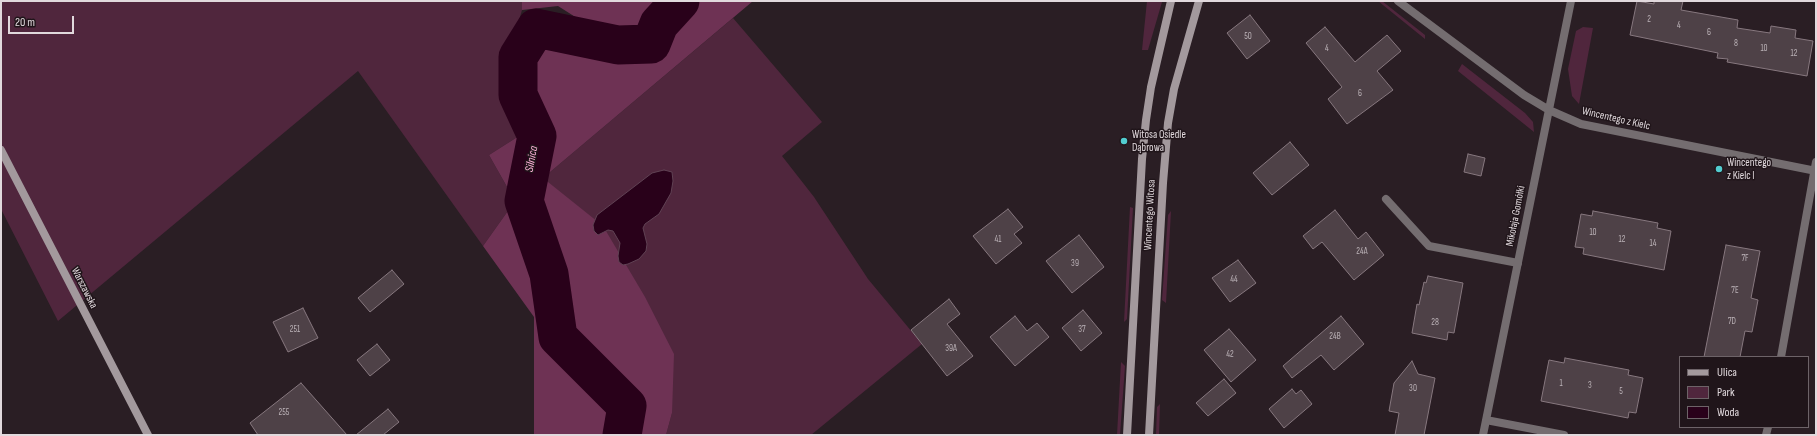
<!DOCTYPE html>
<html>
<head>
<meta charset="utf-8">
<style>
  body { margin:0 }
  #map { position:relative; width:1817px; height:436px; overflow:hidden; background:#2a1e24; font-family:"Sofia Sans Condensed",sans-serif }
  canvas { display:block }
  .frame { position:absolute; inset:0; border:2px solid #e1d9dd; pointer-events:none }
  .legend { position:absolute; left:1679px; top:356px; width:130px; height:72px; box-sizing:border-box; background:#20151a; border:1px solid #6d6368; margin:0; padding:5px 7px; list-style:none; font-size:12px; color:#e1d9dd }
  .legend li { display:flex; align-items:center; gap:8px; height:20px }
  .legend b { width:20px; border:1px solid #6d6368 }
  .scale { position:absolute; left:8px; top:16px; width:66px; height:18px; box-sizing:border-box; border:2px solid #e1d9dd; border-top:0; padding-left:5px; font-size:12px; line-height:14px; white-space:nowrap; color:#e1d9dd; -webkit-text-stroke:3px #20151a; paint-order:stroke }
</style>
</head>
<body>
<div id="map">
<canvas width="1817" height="436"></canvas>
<div class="frame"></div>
<ul class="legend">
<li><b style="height:5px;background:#a3999d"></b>Ulica</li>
<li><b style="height:11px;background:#50263d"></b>Park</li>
<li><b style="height:11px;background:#29011a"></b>Woda</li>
</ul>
<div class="scale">20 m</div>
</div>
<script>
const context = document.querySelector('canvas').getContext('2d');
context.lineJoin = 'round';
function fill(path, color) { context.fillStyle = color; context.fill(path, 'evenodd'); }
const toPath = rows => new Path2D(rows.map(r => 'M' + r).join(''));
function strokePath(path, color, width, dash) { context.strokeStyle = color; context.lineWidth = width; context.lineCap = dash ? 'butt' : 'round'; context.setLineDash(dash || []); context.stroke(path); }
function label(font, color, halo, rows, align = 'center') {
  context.font = font + ' "Sofia Sans Condensed",sans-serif'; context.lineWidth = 3; context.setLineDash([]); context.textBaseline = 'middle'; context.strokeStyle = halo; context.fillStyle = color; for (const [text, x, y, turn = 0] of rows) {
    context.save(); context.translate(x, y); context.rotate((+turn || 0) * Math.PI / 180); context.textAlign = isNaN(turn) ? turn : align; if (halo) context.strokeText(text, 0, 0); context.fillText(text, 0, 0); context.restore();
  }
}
fill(toPath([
  [1,1,522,1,522,10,505,70,512,104,530,129,489,155,515,201,483,246,358,71,58,321,1,209],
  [1147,1,1162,2,1148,50,1142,50],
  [1378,1,1382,1,1425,35,1425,39],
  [733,18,822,122,782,156,814,197,868,279,922,344,811,435,666,435,672,413,543,178],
  [1583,27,1593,28,1579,104,1572,96,1568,69,1576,31],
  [1462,64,1525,113,1533,122,1534,132,1458,71],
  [1130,207,1133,208,1127,319,1124,322],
  [1171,211,1166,303,1162,300,1168,215],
  [1121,362,1125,366,1120,435,1117,435],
  [1160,404,1159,435,1156,435,1157,407]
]), '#50263d');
fill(toPath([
  [522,1,670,1,643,33,599,32,558,6,522,10],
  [695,1,753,1,543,178,603,226,645,297,674,354,672,413,666,435,534,435,534,317,483,246,515,201,489,155,530,129,516,200,529,190,545,154,548,121,526,93,527,67,539,30,551,28,598,50,651,49]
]), '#6e3254');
const water = toPath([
  [664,170,672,172,673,181,671,193,659,214,645,224,643,228,647,244,646,251,639,259,628,264,623,265,619,262,618,256,620,243,613,231,608,230,598,235,594,231,593,225,597,215,652,173,664,170]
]);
fill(water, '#29011a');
strokePath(water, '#604254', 1);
strokePath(toPath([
  [622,435,627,406,558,337,549,274,524,201,537,136,518,95,518,57,536,28,618,45,651,44,659,24,680,1]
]), '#29011a', 39);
const building = toPath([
  [1637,1,1654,4,1654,1,1683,1,1681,10,1738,20,1737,28,1770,33,1771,26,1796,30,1795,38,1813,41,1807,76,1727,62,1728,59,1717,58,1718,53,1630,35,1637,1],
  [1250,15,1270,41,1247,59,1227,33,1250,15],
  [1325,27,1355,62,1387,35,1401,51,1377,71,1393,90,1347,124,1328,99,1342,87,1306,43,1325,27],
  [1290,142,1309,165,1272,195,1253,173,1290,142],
  [1468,154,1485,158,1481,176,1464,172,1468,154],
  [1008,209,1023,227,1014,234,1022,243,996,264,973,236,1008,209],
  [1335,210,1358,239,1366,232,1384,255,1354,280,1322,242,1313,249,1303,236,1335,210],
  [1593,211,1658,223,1657,228,1671,231,1664,270,1583,254,1584,248,1575,247,1581,214,1592,216,1593,211],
  [1079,235,1104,267,1072,293,1046,261,1079,235],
  [1726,245,1760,251,1751,298,1758,300,1752,332,1745,331,1740,357,1704,357,1726,245],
  [1238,260,1256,283,1230,302,1212,278,1238,260],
  [392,270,404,284,370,312,358,298,392,270],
  [1428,276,1463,283,1454,333,1448,332,1447,340,1412,333,1417,304,1419,305,1424,282,1426,283,1428,276],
  [949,299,960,314,947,324,973,356,947,376,911,330,949,299],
  [303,308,318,338,288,352,273,322,303,308],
  [1083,310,1102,333,1081,351,1062,328,1083,310],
  [1015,316,1027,331,1037,323,1049,337,1015,366,990,337,1015,316],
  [1341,316,1364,344,1334,370,1321,355,1292,378,1283,366,1341,316],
  [1229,329,1256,360,1231,382,1204,350,1229,329],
  [377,344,390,360,370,376,357,360,377,344],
  [1565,358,1629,370,1628,375,1643,378,1636,413,1629,412,1628,418,1541,401,1549,360,1564,363,1565,358],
  [1412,361,1418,374,1435,378,1424,435,1395,435,1399,413,1389,411,1394,383,1412,361],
  [1224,379,1236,393,1208,416,1196,403,1224,379],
  [301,383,347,435,258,435,250,423,301,383],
  [1292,389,1296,394,1301,390,1312,404,1284,428,1269,409,1292,389],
  [388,409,399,422,383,435,356,435,388,409]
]);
fill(building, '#4e4147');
strokePath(building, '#87787f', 1);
strokePath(toPath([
  [1386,199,1429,246,1518,263]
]), '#746d70', 8);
strokePath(toPath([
  [1398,1,1524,95,1549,110,1581,124,1816,171],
  [1781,357,1816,162],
  [1486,420,1564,435],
  [1483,435,1571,1],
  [1766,435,1768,427]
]), '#746d70', 8);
strokePath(toPath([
  [1,150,148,435],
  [1127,435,1142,159,1146,120,1151,87,1171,1],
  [1149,435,1163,183,1168,123,1174,89,1199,1]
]), '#a3999d', 8);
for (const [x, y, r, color] of [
  [1124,141,4,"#52cdd0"],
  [1719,169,4,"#52cdd0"]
]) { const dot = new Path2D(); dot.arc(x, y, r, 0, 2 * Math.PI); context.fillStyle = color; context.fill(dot); strokePath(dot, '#20151a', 1.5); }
label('9px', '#bcb3b8', null, [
  ["2",1649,20],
  ["4",1679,26],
  ["6",1709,33],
  ["50",1248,37],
  ["8",1736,44],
  ["4",1327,49],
  ["10",1764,49],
  ["12",1794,54],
  ["6",1360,94],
  ["10",1593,233],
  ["41",998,240],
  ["12",1622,240],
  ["14",1653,244],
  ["24A",1362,252],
  ["7F",1745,259],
  ["39",1075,264],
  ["44",1234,280],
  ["7E",1735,291],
  ["7D",1732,322],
  ["28",1435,323],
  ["251",295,330],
  ["37",1082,330],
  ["24B",1335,337],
  ["39A",951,349],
  ["42",1230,355],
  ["1",1561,384],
  ["3",1590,386],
  ["30",1413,389],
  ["5",1621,392],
  ["255",284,413]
]);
label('11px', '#e1d9dd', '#20151a', [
  ["Wincentego z Kielc",1616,119,13],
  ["Wincentego Witosa",1150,215,-87],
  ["Mikołaja Gomółki",1516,216,-79],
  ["Warszawska",84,288,63]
]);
label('11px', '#e1d9dd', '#20151a', [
  ["Witosa Osiedle",1132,135],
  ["Dąbrowa",1132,148],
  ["Wincentego",1727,163],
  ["z Kielc I",1727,176]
], 'left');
label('italic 12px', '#fdb1d8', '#20151a', [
  ["Silnica",532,159,-79]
]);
</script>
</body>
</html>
